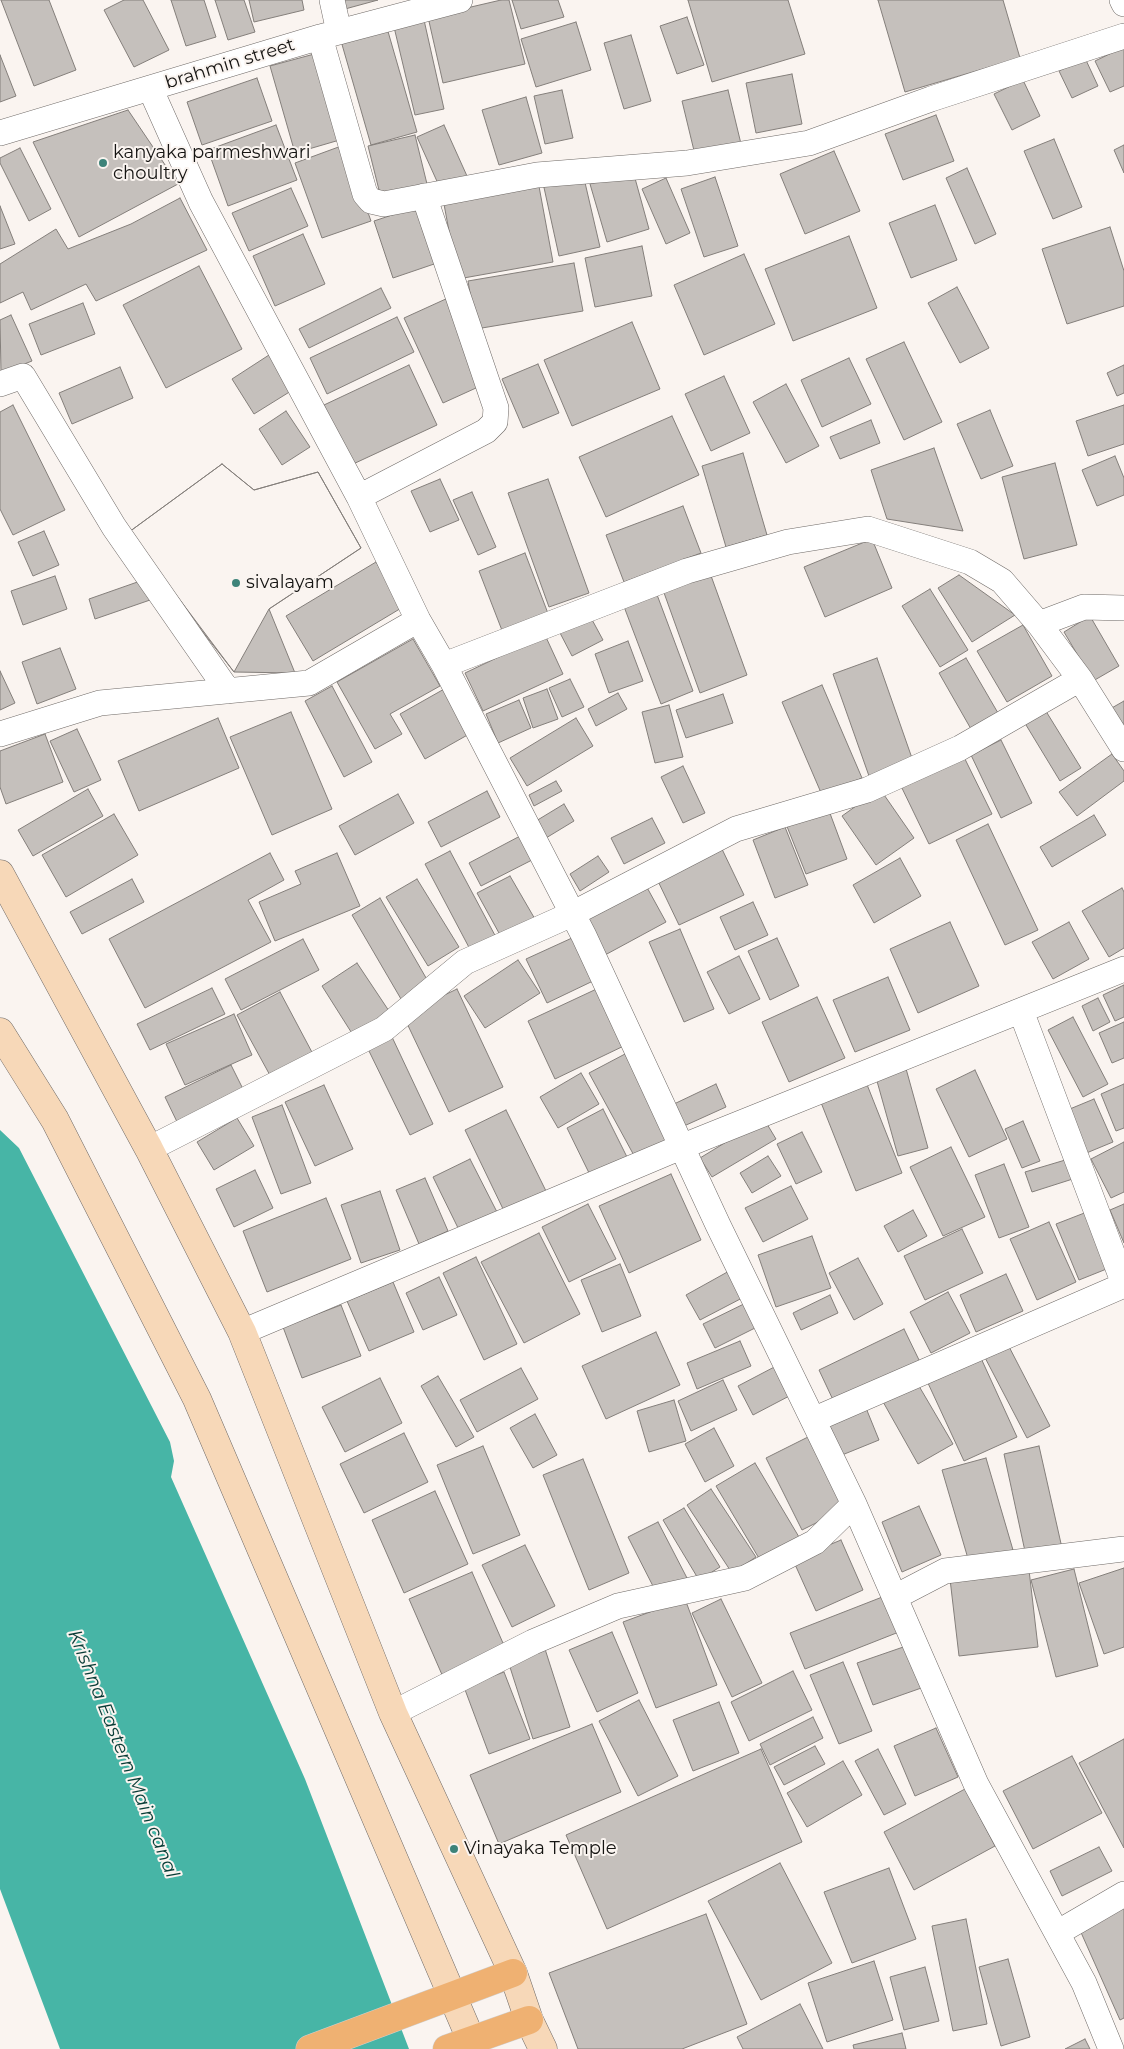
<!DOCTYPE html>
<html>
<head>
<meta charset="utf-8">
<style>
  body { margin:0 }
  canvas { display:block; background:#faf4f0 }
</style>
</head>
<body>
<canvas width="1124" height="2049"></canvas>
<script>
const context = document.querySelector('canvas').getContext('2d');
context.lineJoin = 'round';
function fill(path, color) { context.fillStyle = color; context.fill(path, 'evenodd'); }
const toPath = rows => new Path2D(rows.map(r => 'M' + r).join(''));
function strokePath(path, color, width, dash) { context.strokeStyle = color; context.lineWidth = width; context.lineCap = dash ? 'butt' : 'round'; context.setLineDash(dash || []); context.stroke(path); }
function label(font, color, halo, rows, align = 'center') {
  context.font = font + ' Montserrat,sans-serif'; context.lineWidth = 4; context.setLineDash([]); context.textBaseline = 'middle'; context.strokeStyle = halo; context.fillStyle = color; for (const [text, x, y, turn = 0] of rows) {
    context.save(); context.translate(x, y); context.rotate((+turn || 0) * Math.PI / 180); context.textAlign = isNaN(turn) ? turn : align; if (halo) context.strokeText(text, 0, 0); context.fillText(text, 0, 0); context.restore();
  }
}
fill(toPath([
  [0,1130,19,1148,170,1442,174,1461,171,1477,305,1779,409,2049,60,2049,0,1889]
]), '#47b5a6');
const building = toPath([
  [1,0,49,0,76,70,34,86,1,0],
  [124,0,143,0,169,50,134,67,104,10,124,0],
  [171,0,204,0,216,37,186,46,171,0],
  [215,0,244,0,255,32,228,40,215,0],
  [249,0,302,0,304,10,254,22,249,0],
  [342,0,378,0,345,9,342,0],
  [501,0,509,0,525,64,443,83,428,17,501,0],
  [512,0,558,0,564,17,521,29,512,0],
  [688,0,788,0,805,54,712,82,688,0],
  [878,0,1003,0,1020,58,905,92,878,0],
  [687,17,704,65,677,74,660,26,687,17],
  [424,20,444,109,415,115,394,27,424,20],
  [576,22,591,70,536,87,521,39,576,22],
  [387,28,417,132,371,145,341,41,387,28],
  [631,35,651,101,624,109,604,43,631,35],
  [1124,47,1124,86,1110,92,1095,61,1124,47],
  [318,53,343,139,295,153,270,66,318,53],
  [0,55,16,96,0,102,0,55],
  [1085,58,1098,86,1072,98,1059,71,1085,58],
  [792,74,802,124,756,133,746,83,792,74],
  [257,78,272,121,202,145,187,102,257,78],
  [1023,80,1040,116,1012,130,994,94,1023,80],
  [562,90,573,138,545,144,534,96,562,90],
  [728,90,742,148,696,159,682,101,728,90],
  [526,97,542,153,499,165,482,110,526,97],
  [128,110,178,184,79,237,33,142,128,110],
  [936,115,954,161,903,180,885,134,936,115],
  [276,125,297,180,228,206,208,150,276,125],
  [444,125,467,176,440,188,417,137,444,125],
  [415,135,427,184,380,194,368,146,415,135],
  [1054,139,1082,207,1053,219,1024,151,1054,139],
  [344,145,371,221,322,238,295,163,344,145],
  [1124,145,1124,173,1114,150,1124,145],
  [20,148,51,209,29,221,0,163,0,158,20,148],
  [834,151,860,211,805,234,780,174,834,151],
  [967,168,996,234,975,244,946,178,967,168],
  [633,171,649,229,607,242,590,184,633,171],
  [583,174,600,247,559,256,543,183,583,174],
  [715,177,738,246,704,257,681,189,715,177],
  [666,178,690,233,666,244,642,189,666,178],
  [538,181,553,262,458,279,443,199,538,181],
  [291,188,308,226,249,251,232,213,291,188],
  [180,198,207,250,96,301,86,284,31,310,23,292,0,303,0,264,56,229,68,249,131,224,180,198],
  [422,205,440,262,393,278,374,221,422,205],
  [935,205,957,260,911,278,889,223,935,205],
  [0,206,15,244,0,249,0,206],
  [1110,227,1124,271,1124,306,1067,324,1042,249,1110,227],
  [303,234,325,284,275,306,253,256,303,234],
  [849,236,877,308,793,341,765,269,849,236],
  [642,246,652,296,595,307,585,258,642,246],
  [744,254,775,324,704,355,674,285,744,254],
  [574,263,583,311,476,329,468,281,574,263],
  [199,266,242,349,166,388,123,305,199,266],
  [957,287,989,348,960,363,928,303,957,287],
  [381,288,391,308,309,348,299,329,381,288],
  [448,298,487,383,443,403,404,318,448,298],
  [83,303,95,334,41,355,29,324,83,303],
  [11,315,32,361,1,373,0,320,11,315],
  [397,317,414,352,327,394,310,358,397,317],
  [632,322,660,389,572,426,544,360,632,322],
  [904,342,942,422,904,440,866,359,904,342],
  [269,355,291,391,254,414,232,379,269,355],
  [849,358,871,404,822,427,801,380,849,358],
  [538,364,559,413,523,428,502,379,538,364],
  [409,365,437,425,351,465,324,405,409,365],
  [1124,365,1124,393,1117,396,1107,373,1124,365],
  [120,367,133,398,72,424,59,393,120,367],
  [724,376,750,433,711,451,685,394,724,376],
  [786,384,819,446,786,463,753,402,786,384],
  [13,405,65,510,13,535,0,509,0,412,13,405],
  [1124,405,1124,444,1088,456,1076,421,1124,405],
  [990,410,1013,466,981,479,957,424,990,410],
  [286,411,310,447,282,465,259,429,286,411],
  [672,416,699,475,606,517,579,457,672,416],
  [871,420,880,443,840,459,830,437,871,420],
  [934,448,963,531,887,519,871,470,934,448],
  [743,453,767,535,726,547,702,466,743,453],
  [1115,456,1124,478,1124,495,1097,506,1082,470,1115,456],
  [1055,463,1077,545,1024,559,1002,477,1055,463],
  [222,464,254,490,318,472,361,548,269,609,295,673,234,672,145,558,129,532,222,464],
  [222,464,254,490,318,472,361,548,269,609,234,672,129,532,222,464],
  [440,479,459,520,430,532,411,491,440,479],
  [548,479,589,593,549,607,508,493,548,479],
  [472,492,496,547,478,555,453,500,472,492],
  [683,506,701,553,624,582,606,535,683,506],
  [44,531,59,565,33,576,18,542,44,531],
  [872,539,892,588,825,617,804,567,872,539],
  [525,553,549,616,503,633,479,571,525,553],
  [376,562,403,607,313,661,286,616,376,562],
  [710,573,747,675,700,693,663,590,710,573],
  [959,575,1015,615,972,642,938,588,959,575],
  [55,576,67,609,23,625,11,591,55,576],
  [146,579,153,599,95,619,89,599,146,579],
  [930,589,968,650,940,667,902,606,930,589],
  [656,592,693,691,661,704,623,604,656,592],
  [590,616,603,640,572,656,559,631,590,616],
  [1090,616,1119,666,1093,681,1064,632,1090,616],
  [1023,625,1052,676,1007,702,977,651,1023,625],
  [545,635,563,674,483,711,465,673,545,635],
  [413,639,440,686,390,714,402,734,375,749,337,682,413,639],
  [628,641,643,681,609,693,595,654,628,641],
  [60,648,76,689,37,704,22,662,60,648],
  [877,658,913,761,869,776,833,674,877,658],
  [966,658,998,713,971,729,939,673,966,658],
  [0,671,15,703,0,710,0,671],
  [570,679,584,707,562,717,549,688,570,679],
  [822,685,862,778,822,795,782,702,822,685],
  [332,686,372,762,344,777,305,701,332,686],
  [446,688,471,733,425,759,400,714,446,688],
  [547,689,558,719,533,728,523,698,547,689],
  [618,693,627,709,596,726,588,709,618,693],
  [723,694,733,723,686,738,676,710,723,694],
  [519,700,531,728,498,743,486,714,519,700],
  [1124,701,1124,734,1110,709,1124,701],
  [669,705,683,757,655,763,642,712,669,705],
  [1044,708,1081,768,1060,781,1023,720,1044,708],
  [291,712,332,809,272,835,230,737,291,712],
  [218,718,239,768,139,811,118,761,218,718],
  [576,718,593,746,527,786,510,758,576,718],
  [77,729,101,780,74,792,50,741,77,729],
  [45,734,63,782,6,804,0,787,0,751,45,734],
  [1001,740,1032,803,1001,818,971,755,1001,740],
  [1112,754,1124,771,1124,781,1077,816,1059,792,1112,754],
  [963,755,992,814,929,844,900,784,963,755],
  [683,766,705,813,683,823,661,777,683,766],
  [556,781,562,791,534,806,529,795,556,781],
  [88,789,103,816,33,856,18,830,88,789],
  [880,789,914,838,876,865,842,816,880,789],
  [487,791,500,817,441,847,428,822,487,791],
  [398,794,414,823,355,855,339,826,398,794],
  [564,804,574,821,541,841,531,824,564,804],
  [828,808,847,859,806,874,786,824,828,808],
  [114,814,138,855,66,897,42,855,114,814],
  [1094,815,1106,835,1052,867,1040,847,1094,815],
  [652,818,665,843,624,864,611,838,652,818],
  [988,824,1038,930,1005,945,956,840,988,824],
  [785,827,808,885,775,898,753,840,785,827],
  [522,835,534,859,481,886,469,863,522,835],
  [721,847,744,895,679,925,656,877,721,847],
  [450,851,498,941,473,955,425,864,450,851],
  [270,853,284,880,248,900,271,942,145,1008,109,939,270,853],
  [337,853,360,906,275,941,259,902,301,884,295,871,337,853],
  [598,856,609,872,580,891,570,874,598,856],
  [900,858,921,896,874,923,853,885,900,858],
  [510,876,539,926,505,944,477,893,510,876],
  [132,879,144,902,82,934,70,912,132,879],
  [417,879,459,947,428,966,386,897,417,879],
  [644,882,666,922,605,955,583,916,644,882],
  [1122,888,1124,892,1124,948,1109,957,1082,911,1122,888],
  [380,898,429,983,401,999,352,915,380,898],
  [753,902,768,935,735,950,720,917,753,902],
  [950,922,979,986,918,1013,890,949,950,922],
  [1069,922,1089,959,1053,979,1032,942,1069,922],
  [680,929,714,1009,684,1022,649,942,680,929],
  [572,938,593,981,547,1003,526,959,572,938],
  [777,938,799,986,770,1000,748,951,777,938],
  [303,939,319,970,241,1010,225,979,303,939],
  [739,956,760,999,729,1014,707,972,739,956],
  [518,960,540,993,485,1028,464,996,518,960],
  [357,963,389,1011,353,1035,322,986,357,963],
  [888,977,910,1030,855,1052,833,1000,888,977],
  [1124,985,1124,1017,1115,1021,1103,995,1124,985],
  [603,986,630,1043,555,1079,528,1021,603,986],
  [212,988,225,1014,150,1050,137,1024,212,988],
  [457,989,503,1087,449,1112,403,1015,457,989],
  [280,992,314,1056,272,1079,237,1015,280,992],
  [817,997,845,1058,789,1082,762,1022,817,997],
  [1098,998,1110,1022,1093,1031,1082,1006,1098,998],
  [234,1014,252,1055,185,1085,166,1044,234,1014],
  [1073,1017,1108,1084,1083,1097,1048,1030,1073,1017],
  [1124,1022,1124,1058,1112,1063,1099,1033,1124,1022],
  [392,1037,433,1124,410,1135,368,1049,392,1037],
  [625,1054,672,1142,637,1161,589,1073,625,1054],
  [231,1065,247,1097,180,1128,165,1097,231,1065],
  [905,1065,928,1148,898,1156,875,1074,905,1065],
  [975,1070,1007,1139,969,1157,936,1089,975,1070],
  [581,1073,599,1104,558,1128,540,1097,581,1073],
  [866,1082,902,1173,856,1191,820,1100,866,1082],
  [716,1084,726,1107,684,1126,674,1104,716,1084],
  [1124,1084,1124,1128,1116,1131,1101,1094,1124,1084],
  [324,1085,353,1149,315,1166,285,1102,324,1085],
  [1094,1099,1113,1142,1084,1154,1065,1111,1094,1099],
  [282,1105,311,1183,281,1194,252,1117,282,1105],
  [603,1109,628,1159,591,1177,567,1128,603,1109],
  [506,1110,546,1191,504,1211,465,1130,506,1110],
  [237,1118,254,1146,214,1170,197,1142,237,1118],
  [764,1119,776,1139,712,1177,700,1158,764,1119],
  [1023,1121,1040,1161,1022,1168,1005,1129,1023,1121],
  [802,1132,822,1172,796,1184,777,1144,802,1132],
  [1124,1142,1124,1192,1111,1198,1091,1159,1124,1142],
  [951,1147,985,1217,943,1236,910,1167,951,1147],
  [768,1156,781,1176,752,1193,740,1173,768,1156],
  [1072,1158,1079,1177,1032,1192,1025,1172,1072,1158],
  [470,1159,498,1214,460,1232,433,1177,470,1159],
  [1004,1164,1029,1227,999,1238,975,1175,1004,1164],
  [255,1170,273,1208,234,1227,216,1189,255,1170],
  [671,1174,701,1240,629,1273,599,1206,671,1174],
  [425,1178,448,1231,419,1244,396,1190,425,1178],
  [791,1186,808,1219,763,1242,745,1208,791,1186],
  [380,1191,400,1250,361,1263,341,1205,380,1191],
  [326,1198,351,1259,267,1292,243,1231,326,1198],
  [588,1204,616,1259,569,1282,542,1227,588,1204],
  [1124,1204,1124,1243,1110,1210,1124,1204],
  [913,1210,927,1236,898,1252,884,1226,913,1210],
  [1087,1212,1109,1268,1079,1280,1056,1224,1087,1212],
  [1049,1222,1076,1282,1037,1300,1010,1239,1049,1222],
  [962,1229,983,1273,925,1300,904,1256,962,1229],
  [539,1233,580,1314,524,1343,481,1262,539,1233],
  [812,1236,831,1288,776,1307,758,1255,812,1236],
  [476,1257,517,1344,484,1360,443,1273,476,1257],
  [858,1258,883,1304,854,1320,829,1273,858,1258],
  [620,1264,641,1316,602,1332,581,1280,620,1264],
  [731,1270,746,1296,700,1320,686,1295,731,1270],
  [1006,1274,1023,1311,976,1332,960,1295,1006,1274],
  [439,1277,457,1315,423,1330,406,1293,439,1277],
  [393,1282,414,1332,369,1351,347,1301,393,1282],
  [948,1292,970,1333,931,1353,910,1312,948,1292],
  [830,1295,838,1313,801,1330,793,1313,830,1295],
  [752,1300,763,1324,715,1348,703,1324,752,1300],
  [341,1305,361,1356,302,1378,283,1327,341,1305],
  [904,1329,920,1362,834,1402,819,1370,904,1329],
  [656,1332,680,1385,606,1419,582,1366,656,1332],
  [1004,1337,1050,1426,1027,1438,981,1350,1004,1337],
  [740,1341,751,1366,697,1389,687,1363,740,1341],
  [980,1356,1017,1437,964,1461,927,1381,980,1356],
  [780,1364,795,1393,753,1415,738,1386,780,1364],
  [521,1368,538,1399,477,1432,460,1400,521,1368],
  [438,1376,474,1437,456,1447,421,1386,438,1376],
  [380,1378,402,1423,345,1452,322,1407,380,1378],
  [723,1380,737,1410,691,1431,678,1401,723,1380],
  [916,1381,953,1444,918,1464,882,1400,916,1381],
  [674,1400,686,1441,649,1452,637,1411,674,1400],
  [866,1408,879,1440,842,1455,829,1424,866,1408],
  [535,1414,557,1455,533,1468,510,1428,535,1414],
  [714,1428,734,1466,705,1482,685,1444,714,1428],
  [404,1433,428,1482,364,1513,340,1464,404,1433],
  [808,1437,844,1509,802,1530,766,1458,808,1437],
  [483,1446,520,1535,473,1554,437,1465,483,1446],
  [1039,1446,1062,1548,1026,1556,1004,1454,1039,1446],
  [986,1458,1013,1550,969,1562,942,1470,986,1458],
  [583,1459,629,1573,589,1590,543,1475,583,1459],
  [755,1463,799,1537,760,1560,716,1486,755,1463],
  [711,1489,756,1557,732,1573,687,1505,711,1489],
  [435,1491,468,1564,404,1593,372,1520,435,1491],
  [919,1506,941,1555,902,1572,882,1522,919,1506],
  [684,1508,720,1567,699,1580,663,1520,684,1508],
  [658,1522,687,1578,657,1594,628,1537,658,1522],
  [841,1540,863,1590,816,1611,793,1560,841,1540],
  [525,1545,555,1606,512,1627,482,1565,525,1545],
  [1124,1568,1124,1647,1104,1654,1079,1583,1124,1568],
  [1074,1569,1098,1666,1056,1677,1031,1580,1074,1569],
  [1029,1570,1038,1647,959,1656,950,1579,1029,1570],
  [472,1572,506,1650,443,1677,409,1599,472,1572],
  [890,1594,904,1630,805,1669,790,1633,890,1594],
  [685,1599,717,1685,656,1708,623,1622,685,1599],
  [721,1599,762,1683,732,1697,692,1613,721,1599],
  [612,1632,638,1693,597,1712,569,1650,612,1632],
  [912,1644,927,1686,873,1705,857,1663,912,1644],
  [545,1649,570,1727,533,1739,508,1661,545,1649],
  [843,1662,872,1731,839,1744,810,1675,843,1662],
  [793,1671,812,1710,749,1741,731,1702,793,1671],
  [504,1672,530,1739,489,1754,464,1687,504,1672],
  [639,1700,678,1776,638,1796,599,1721,639,1700],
  [719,1702,739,1753,693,1771,673,1720,719,1702],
  [813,1717,823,1738,770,1765,760,1744,813,1717],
  [592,1724,621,1792,499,1844,470,1775,592,1724],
  [936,1728,958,1777,915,1796,894,1746,936,1728],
  [1124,1739,1124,1848,1079,1763,1124,1739],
  [815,1746,825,1764,784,1785,774,1767,815,1746],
  [761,1749,802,1842,607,1929,566,1835,761,1749],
  [878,1749,906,1804,884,1815,855,1761,878,1749],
  [1072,1756,1102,1813,1033,1849,1003,1791,1072,1756],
  [843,1761,862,1795,807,1827,787,1793,843,1761],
  [965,1789,995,1846,914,1890,884,1832,965,1789],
  [1099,1847,1112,1871,1062,1896,1050,1871,1099,1847],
  [780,1863,832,1963,761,2000,708,1901,780,1863],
  [889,1868,916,1939,852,1963,824,1892,889,1868],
  [1124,1908,1124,2018,1120,2020,1079,1928,1124,1908],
  [706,1914,747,2024,682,2049,578,2049,549,1973,706,1914],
  [966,1919,987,2024,953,2031,932,1926,966,1919],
  [1008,1959,1030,2037,1001,2046,979,1967,1008,1959],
  [874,1961,893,2020,827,2042,808,1983,874,1961],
  [925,1967,939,2021,904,2030,890,1977,925,1967],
  [800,2004,823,2049,743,2049,737,2037,800,2004],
  [902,2033,906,2049,854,2049,853,2045,902,2033],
  [1085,2039,1090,2049,1065,2049,1085,2039]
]);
fill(building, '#c5c0bc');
strokePath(building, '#847f7b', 1);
const street = toPath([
  [332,0,339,32],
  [1122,0,1124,4],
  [320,37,365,194,371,201,384,204,537,175,687,163,809,143,931,99,1124,36],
  [150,88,201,202,359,497,418,620,444,665,584,936,718,1225,854,1504,976,1784,1084,1983,1111,2049],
  [0,133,320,37,460,0],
  [0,384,23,376,114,527,228,691],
  [359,497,486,431,495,422,496,408,424,196],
  [1039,624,1084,607,1124,608],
  [444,665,687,571,788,542,868,529,970,562,1002,581,1039,624,1080,679,1124,749],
  [0,734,100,703,309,683,418,620],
  [1021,1011,1124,1284],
  [149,1149,384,1029,465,962,572,914,736,829,867,790,960,748,1080,679],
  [242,1332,681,1147,1124,969],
  [813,1420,1124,1285],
  [895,1597,945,1571,1124,1549],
  [393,1713,533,1642,618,1606,745,1578,815,1542,854,1504],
  [1057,1933,1124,1894]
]);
const secondary = toPath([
  [0,874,149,1149,242,1332,393,1713,513,1973,529,2020,543,2049],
  [0,1032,55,1120,197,1399,475,2049]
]);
const primary = toPath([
  [310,2049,513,1973],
  [447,2049,529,2020]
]);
strokePath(street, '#6f6a67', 26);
strokePath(secondary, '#6f6a67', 29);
strokePath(primary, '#d0d0d0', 29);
strokePath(street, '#fff', 25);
strokePath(secondary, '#f7d8b8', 28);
strokePath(primary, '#efb172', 28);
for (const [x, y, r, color] of [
  [103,163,5,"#3d8379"],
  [236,583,5,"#3d8379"],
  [454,1849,5,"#3d8379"]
]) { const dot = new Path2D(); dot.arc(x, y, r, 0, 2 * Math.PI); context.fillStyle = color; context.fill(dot); strokePath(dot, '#faf4f0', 2); }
label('18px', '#151412', '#faf4f0', [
  ["brahmin street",230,64,-17]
]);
label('18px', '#151412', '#faf4f0', [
  ["kanyaka parmeshwari",113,153],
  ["choultry",113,174],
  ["sivalayam",246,583],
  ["Vinayaka Temple",464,1849]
], 'left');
label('italic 19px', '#083c36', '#faf4f0', [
  ["Krishna Eastern Main canal",123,1754,68]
]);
</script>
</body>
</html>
